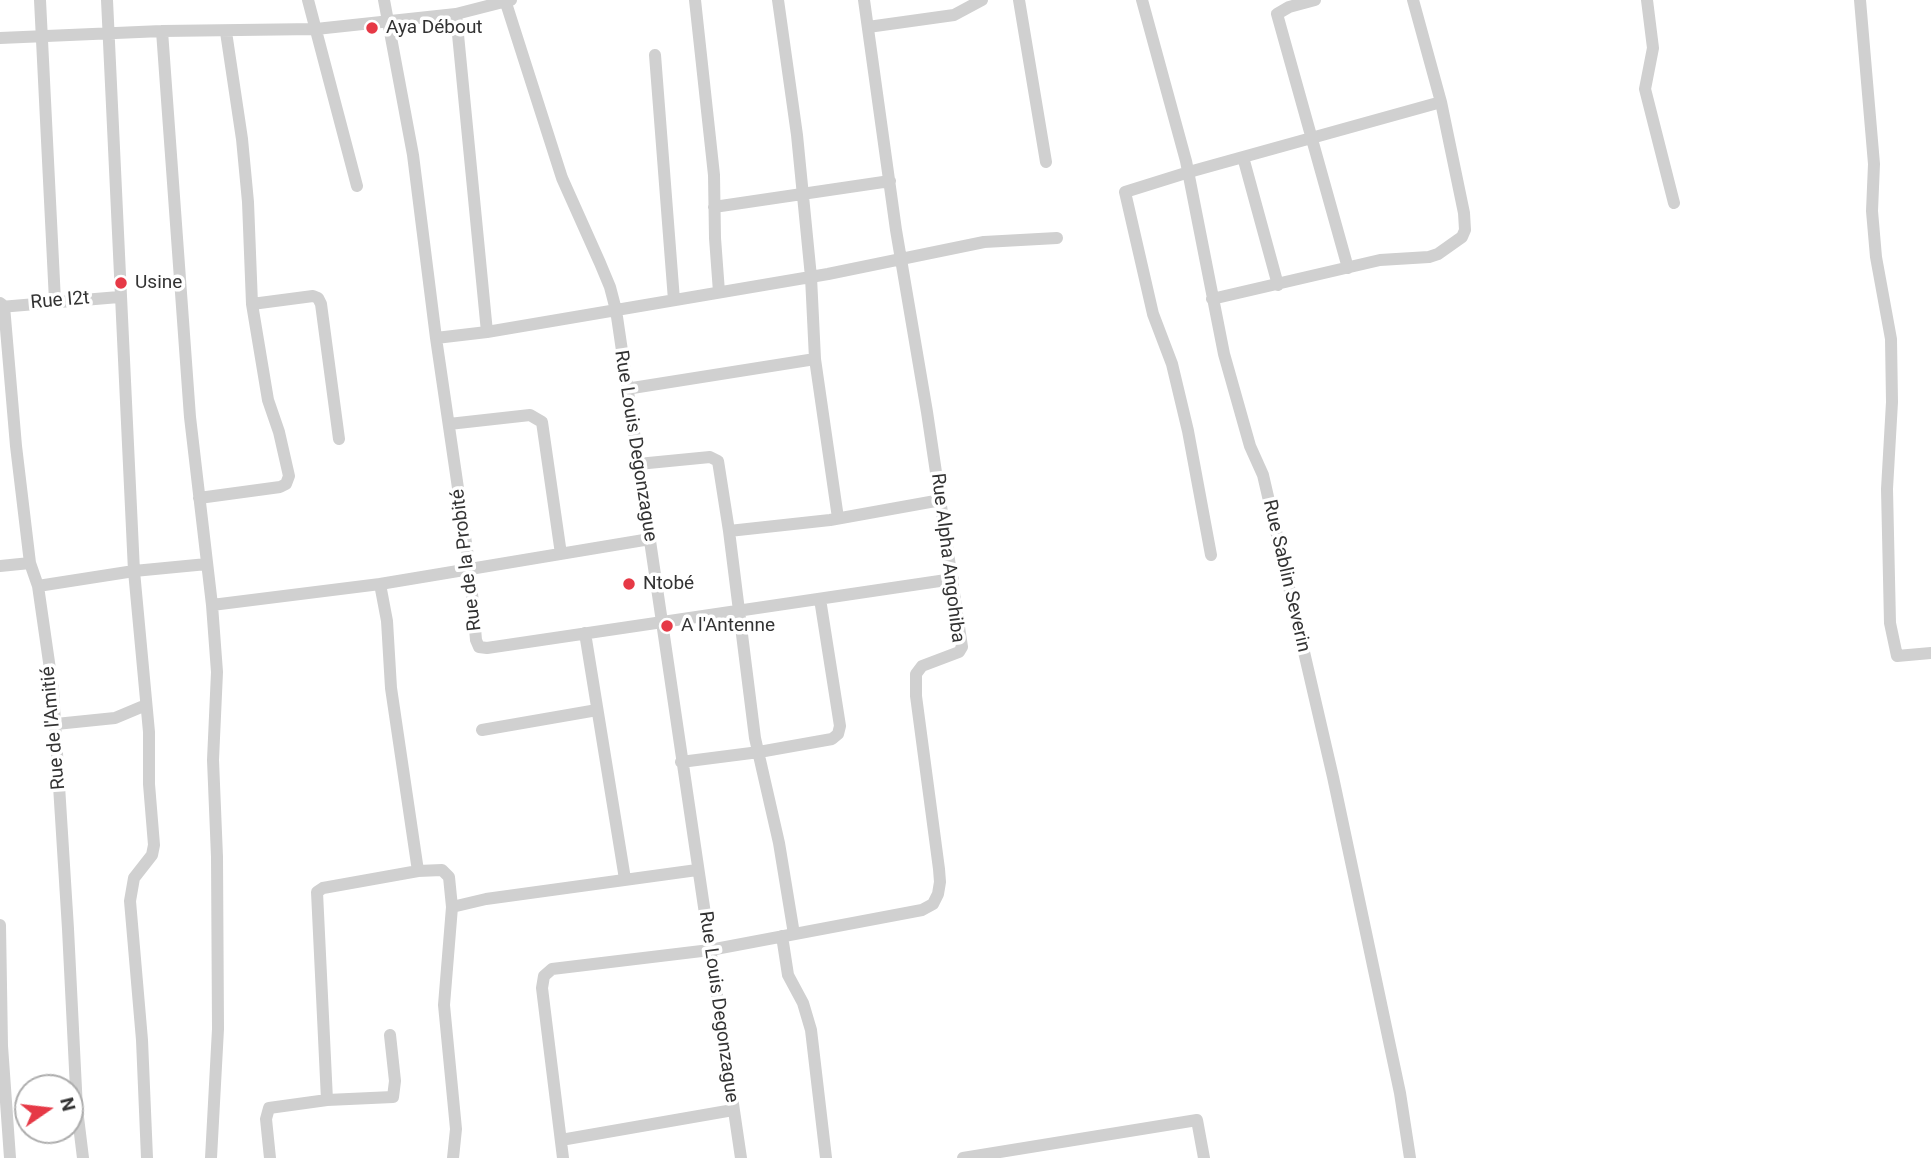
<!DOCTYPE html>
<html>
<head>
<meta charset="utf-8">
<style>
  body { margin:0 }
  #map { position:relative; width:1931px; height:1158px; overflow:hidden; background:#fff; font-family:Roboto,sans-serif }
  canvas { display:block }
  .north { position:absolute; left:14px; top:1074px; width:70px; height:70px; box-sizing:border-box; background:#fff; border:2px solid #adadad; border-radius:50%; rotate:76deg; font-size:19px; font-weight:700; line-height:28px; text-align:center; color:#333 }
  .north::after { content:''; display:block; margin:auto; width:24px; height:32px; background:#e63946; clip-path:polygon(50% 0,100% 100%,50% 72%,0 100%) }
</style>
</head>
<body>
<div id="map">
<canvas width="1931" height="1158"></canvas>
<div class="north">N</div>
</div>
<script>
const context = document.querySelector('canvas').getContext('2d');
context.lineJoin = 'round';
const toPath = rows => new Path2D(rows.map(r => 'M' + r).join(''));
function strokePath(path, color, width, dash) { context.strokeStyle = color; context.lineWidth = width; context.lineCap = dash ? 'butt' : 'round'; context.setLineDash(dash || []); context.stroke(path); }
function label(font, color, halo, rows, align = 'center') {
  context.font = font + ' Roboto,sans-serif'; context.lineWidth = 7; context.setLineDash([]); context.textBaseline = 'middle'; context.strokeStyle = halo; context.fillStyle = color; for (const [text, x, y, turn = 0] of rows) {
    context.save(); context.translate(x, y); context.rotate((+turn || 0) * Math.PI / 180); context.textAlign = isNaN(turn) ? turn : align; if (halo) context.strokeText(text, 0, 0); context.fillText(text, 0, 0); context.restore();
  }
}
strokePath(toPath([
  [40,0,55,301],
  [107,0,134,571,149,732,149,784,154,845,152,855,134,878,130,901,142,1040,147,1158],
  [308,0,357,186],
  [384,0,413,155,436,338,470,570,476,640,479,647,487,648,953,579],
  [505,0,562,178,600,263,610,287,616,310,741,1158],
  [695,0,714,175,715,238,719,292],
  [778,0,797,135,811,277,815,359,838,518],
  [1019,0,1046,162],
  [1142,0,1186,161,1224,354,1250,446,1263,475,1333,777,1400,1093,1410,1158],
  [1315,0,1289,7,1277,14,1348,268],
  [1647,0,1653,48,1645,89,1674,203],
  [1860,0,1874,164,1872,211,1876,257,1891,339,1892,402,1887,489,1890,623,1897,656,1931,653],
  [868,27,954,15,982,0],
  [162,31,190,417,212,605,217,672,213,760,217,857,218,1029,211,1158],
  [0,38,162,31,316,29,456,14,511,0],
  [655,55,674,300],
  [1243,157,1278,285],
  [714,207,890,181],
  [1212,299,1380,260,1429,257,1438,254,1462,237,1465,230,1464,213,1441,102,1413,0],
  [0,303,4,306,16,446,30,563,38,586,53,690,68,929,77,1109,83,1158],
  [252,304,313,296,318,298,321,304,339,439],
  [0,307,119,297],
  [487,332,828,274,984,242,1057,238],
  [436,338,487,332,456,14],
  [626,389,815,359],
  [449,424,530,415,542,422,561,554],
  [638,464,710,457,718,461,729,531,755,738,779,843,794,934],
  [199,498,280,487,286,484,289,476,279,432,268,400,252,304,248,202,242,139,226,32],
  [729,531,830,520,941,500],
  [1211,555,1188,431,1172,364,1153,314,1125,192,1189,172,1441,102],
  [0,566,30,563],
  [380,584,387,621,391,688,418,871],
  [38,586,134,571,207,564],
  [212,605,380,584,650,539],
  [585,633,625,879],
  [56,724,115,718,146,705],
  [482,730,597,710],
  [681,762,759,752,832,739,838,734,840,726,820,599],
  [452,907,486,899,697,870],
  [0,925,2,1046,10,1158],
  [782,936,788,975,803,1003,811,1030,826,1158],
  [327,1100,317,892,323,888,418,871,442,870,449,877,452,907,444,1005,456,1129,453,1158],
  [561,1140,733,1110],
  [270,1158,266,1119,269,1108,327,1100,393,1097,395,1081,390,1035],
  [563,1158,542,988,544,976,552,969,710,950,922,910,933,904,938,894,940,882,939,869,916,696,916,674,922,666,959,652,962,647,927,412,896,230,864,0],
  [963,1158,1197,1120,1204,1158]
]), '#d0d0d0', 12);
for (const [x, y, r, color] of [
  [372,28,7,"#e63946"],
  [121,283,7,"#e63946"],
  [629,584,7,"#e63946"],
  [667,626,7,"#e63946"]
]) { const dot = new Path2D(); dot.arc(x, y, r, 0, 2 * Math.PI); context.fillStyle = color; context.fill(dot); strokePath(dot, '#fff', 2.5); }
label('19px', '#333', '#fff', [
  ["Aya Débout",386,28],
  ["Usine",135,283],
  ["Ntobé",643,584],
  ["A l'Antenne",681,626]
], 'left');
label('19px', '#333', '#fff', [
  ["Rue I2t",60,301,-5],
  ["Rue Louis Degonzague",635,446,81],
  ["Rue Alpha Angohiba",947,558,83],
  ["Rue de la Probité",467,560,-97],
  ["Rue Sablin Severin",1286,576,77],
  ["Rue de l'Amitié",54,728,-95],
  ["Rue Louis Degonzague",718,1007,82]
]);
</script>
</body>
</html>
